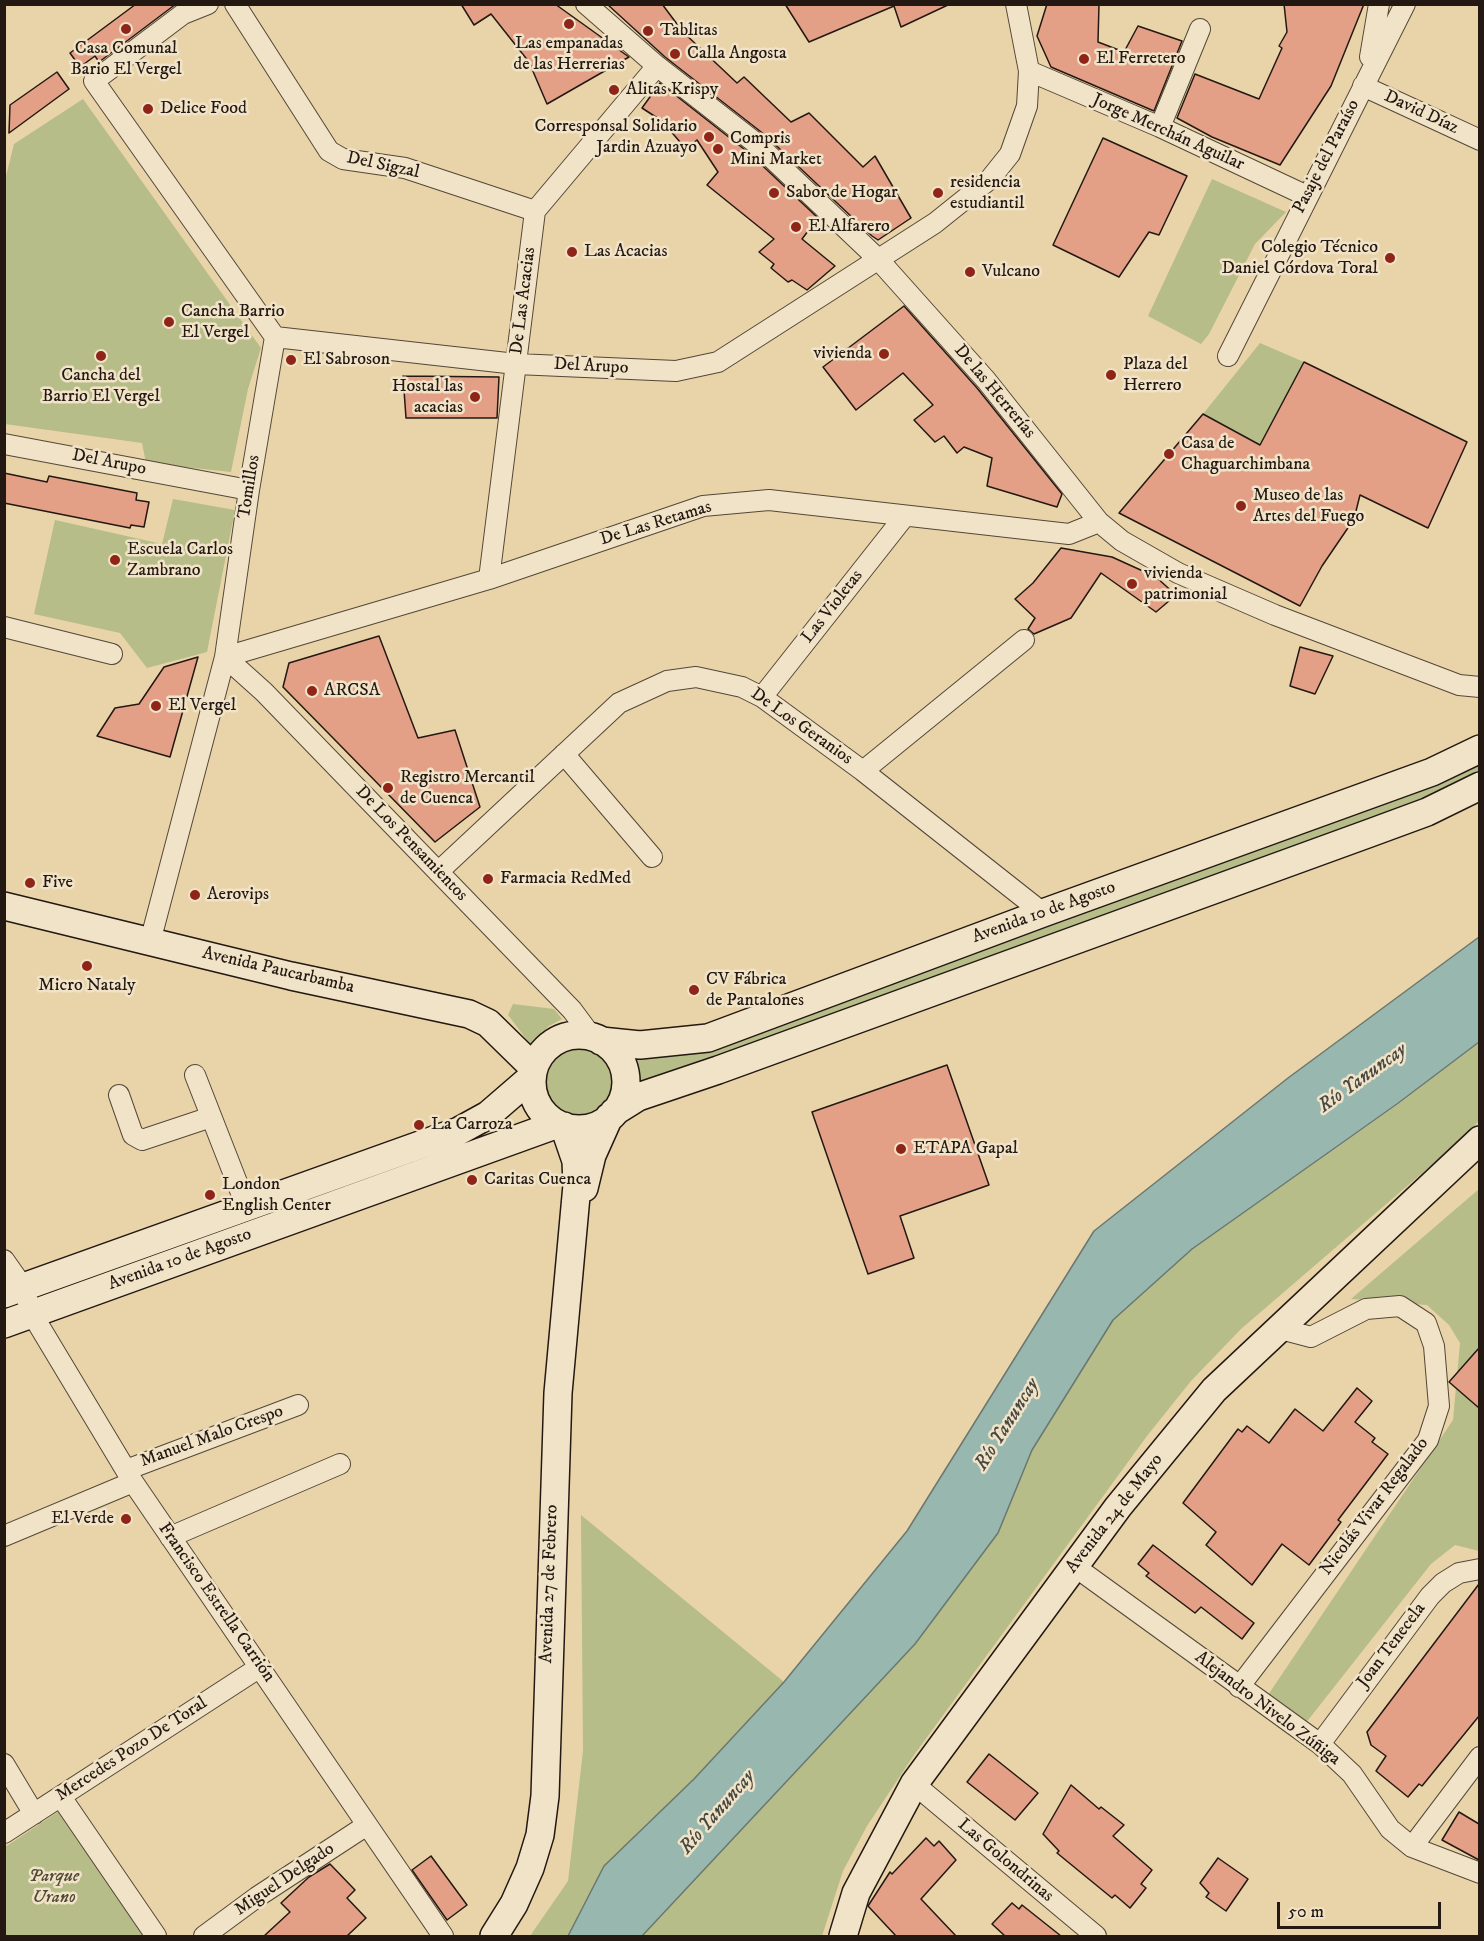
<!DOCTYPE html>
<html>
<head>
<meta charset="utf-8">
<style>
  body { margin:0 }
  #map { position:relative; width:1484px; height:1941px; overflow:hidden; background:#e9d4a9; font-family:"IM FELL DW Pica",serif }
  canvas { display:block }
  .frame { position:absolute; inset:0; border:6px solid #231812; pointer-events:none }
  .scale { position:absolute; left:1277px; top:1902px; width:164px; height:27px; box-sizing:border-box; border:3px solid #231812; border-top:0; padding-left:8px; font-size:18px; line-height:21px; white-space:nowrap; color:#231812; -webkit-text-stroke:4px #f1e3c7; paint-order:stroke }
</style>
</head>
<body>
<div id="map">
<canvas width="1484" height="1941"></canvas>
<div class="frame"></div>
<div class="scale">50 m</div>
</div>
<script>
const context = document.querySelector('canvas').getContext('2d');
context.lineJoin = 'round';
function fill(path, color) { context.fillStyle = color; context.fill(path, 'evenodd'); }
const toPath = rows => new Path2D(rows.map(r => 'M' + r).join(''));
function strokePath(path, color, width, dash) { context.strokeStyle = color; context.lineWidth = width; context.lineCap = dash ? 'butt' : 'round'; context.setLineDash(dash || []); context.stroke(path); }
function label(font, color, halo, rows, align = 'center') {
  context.font = font + ' "IM FELL DW Pica",serif'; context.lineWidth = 5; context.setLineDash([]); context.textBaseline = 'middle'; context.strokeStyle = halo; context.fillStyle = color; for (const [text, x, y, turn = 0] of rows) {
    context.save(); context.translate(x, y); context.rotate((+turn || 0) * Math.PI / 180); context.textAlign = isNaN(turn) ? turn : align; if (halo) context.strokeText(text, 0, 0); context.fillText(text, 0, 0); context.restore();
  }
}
fill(toPath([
  [83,99,261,348,248,389,231,472,146,463,142,443,5,424,4,184,14,144],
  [1212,179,1286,212,1255,244,1209,334,1201,344,1148,316],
  [1260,343,1304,362,1260,445,1203,414],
  [173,499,235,510,207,652,147,668,120,633,34,614,55,520,162,544],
  [1479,749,1479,786,622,1101,625,1073,621,1060,612,1049,708,1038],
  [513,1004,554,1009,562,1019,549,1026,530,1044,508,1015],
  [1479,1042,1479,1121,1456,1144,1241,1329,1191,1381,1147,1436,914,1755,867,1826,843,1871,822,1936,642,1936,915,1644,998,1533,1032,1450,1113,1320,1192,1249,1397,1105],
  '539 1081a39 39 0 1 1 78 0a39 39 0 1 1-78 0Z',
  [1479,1189,1479,1551,1455,1545,1431,1564,1305,1724,1268,1695,1453,1420,1460,1343,1449,1325,1427,1305,1351,1299],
  [581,1515,784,1682,694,1779,604,1866,568,1936,530,1936,568,1881,583,1751],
  [62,1809,144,1936,5,1936,5,1847]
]), '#b6bd88');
const water = toPath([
  [1479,937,1479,1042,1397,1104,1192,1249,1113,1320,1032,1450,998,1533,915,1644,642,1936,568,1936,604,1866,694,1779,784,1682,907,1531,1094,1231,1288,1078,1479,937]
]);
fill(water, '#98b7ae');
strokePath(water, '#697770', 1.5);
const building = toPath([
  [136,4,176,4,99,62,95,56,80,67,70,53,136,4],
  [461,4,555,4,629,57,547,104,529,62,491,14,474,25,461,4],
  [607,4,662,4,683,32,737,83,744,77,791,122,809,113,863,167,875,156,911,218,878,240,872,236,765,135,665,57,607,4],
  [785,4,950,4,901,27,894,6,809,42,785,4],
  [1047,4,1099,4,1098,42,1124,52,1138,26,1182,41,1154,111,1051,67,1037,36,1047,4],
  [1284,4,1364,4,1331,86,1280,165,1212,137,1177,118,1195,74,1259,99,1282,48,1279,46,1287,32,1284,4],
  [57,72,69,89,9,133,10,105,57,72],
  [660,83,749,153,818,218,802,239,835,266,807,290,792,280,788,282,771,268,774,264,759,252,774,239,707,185,718,172,697,140,686,149,662,121,642,108,660,83],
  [1103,138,1187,176,1159,235,1149,232,1119,277,1053,245,1103,138],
  [904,306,977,388,1062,494,1057,507,987,486,992,458,964,447,957,453,944,436,935,442,914,420,933,405,903,373,856,410,823,367,904,306],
  [1304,362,1467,442,1428,528,1360,495,1354,519,1322,566,1300,606,1119,513,1203,414,1260,445,1304,362],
  [403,376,499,377,497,418,406,418,403,376],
  [4,473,47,482,49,476,137,493,136,500,149,502,144,527,131,525,130,528,4,503,4,473],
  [1061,548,1112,557,1156,577,1176,595,1156,612,1101,573,1071,618,1034,634,1028,629,1035,618,1015,599,1033,583,1061,548],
  [379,636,418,738,455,730,480,807,435,842,283,687,289,663,379,636],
  [1300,647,1333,656,1315,694,1290,686,1300,647],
  [198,657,170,757,97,736,115,708,139,704,164,667,198,657],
  [947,1065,989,1185,900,1216,914,1258,868,1274,812,1112,947,1065],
  [1479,1348,1479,1408,1449,1382,1479,1348],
  [1357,1388,1372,1401,1355,1422,1375,1438,1372,1442,1388,1454,1338,1520,1341,1522,1309,1565,1282,1544,1252,1585,1206,1545,1216,1532,1183,1503,1238,1429,1242,1432,1247,1426,1269,1443,1295,1409,1323,1431,1357,1388],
  [1153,1545,1254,1623,1242,1639,1201,1607,1195,1613,1146,1576,1149,1573,1138,1564,1153,1545],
  [1479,1584,1479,1716,1422,1786,1419,1784,1408,1797,1376,1771,1386,1756,1371,1745,1367,1732,1479,1584],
  [989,1754,1038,1793,1015,1820,967,1782,989,1754],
  [1071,1785,1099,1809,1101,1807,1124,1825,1113,1836,1152,1870,1141,1884,1146,1888,1130,1908,1115,1895,1112,1898,1057,1853,1059,1851,1043,1834,1071,1785],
  [1459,1812,1479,1824,1479,1860,1442,1840,1459,1812],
  [926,1838,934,1846,939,1841,956,1860,921,1899,956,1936,896,1936,868,1906,890,1872,892,1874,926,1838],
  [431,1856,467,1905,447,1920,412,1870,431,1856],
  [1218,1858,1248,1879,1226,1911,1206,1897,1209,1893,1200,1883,1218,1858],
  [330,1864,355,1890,347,1898,366,1918,347,1936,264,1936,290,1912,281,1903,309,1877,330,1864],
  [1012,1903,1019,1909,1022,1905,1061,1936,1005,1936,992,1924,1012,1903]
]);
fill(building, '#e3a087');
strokePath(building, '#231812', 1.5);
const street = toPath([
  [235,4,329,151,343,159,405,168,535,211],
  [586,4,657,66,757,144,877,258,986,380,1099,522,1122,541,1178,573,1275,615,1459,685,1480,687],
  [1370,57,1379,4],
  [1029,71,1160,127,1307,196],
  [1363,86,1480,140],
  [1160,127,1200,29],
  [275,337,516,364,676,371,718,362,935,223,990,179,1010,154,1027,106,1029,71,1016,4],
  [1228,356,1405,4],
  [4,444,249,490],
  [489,579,535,211,657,66],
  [4,627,112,654],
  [225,657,489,579,703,506,769,500,1069,534,1099,522],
  [225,657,264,692,572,1010,592,1037],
  [762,697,904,517],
  [564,754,652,857],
  [863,771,1024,640],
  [438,872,619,703,667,681,696,677,742,687,762,697,863,771,1043,913],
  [150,942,225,657,249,490,275,337,94,81,183,14,208,4],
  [195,1075,247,1208],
  [119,1095,133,1135,142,1140,211,1117],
  [4,1260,23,1287,32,1314,133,1482,443,1936],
  [126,1470,298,1405],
  [4,1536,133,1482],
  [170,1537,340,1464],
  [1074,1566,1320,1744,1352,1774,1390,1829,1412,1847,1480,1873],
  [1239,1687,1428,1440,1439,1406,1434,1346,1426,1323,1400,1306,1366,1309,1311,1337,1277,1328],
  [1320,1744,1430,1596,1443,1583,1459,1573,1480,1569],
  [4,1764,34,1814],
  [914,1784,1096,1936],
  [61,1797,156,1936],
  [4,1833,260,1667],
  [1412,1847,1480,1757],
  [204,1936,257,1897,367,1825]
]);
const secondary = toPath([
  [4,906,291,976,469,1014,488,1023,534,1068],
  '532 1082a47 47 0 1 1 94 0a47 47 0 1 1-94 0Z',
  [601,1041,640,1045,708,1038,1043,913,1432,772,1480,749],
  [614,1112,638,1097,718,1070,1370,833,1427,812,1480,786],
  [584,1188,592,1155,609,1117],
  [4,1294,459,1131,488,1115,532,1077],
  [4,1324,558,1124],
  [494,1936,514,1904,530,1868,540,1835,545,1796,558,1393,577,1185,576,1161,564,1126],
  [843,1936,856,1893,914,1784,1118,1507,1214,1390,1480,1140]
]);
strokePath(street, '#544738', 22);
strokePath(secondary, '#231812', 30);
strokePath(street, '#f1e3c7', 20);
strokePath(secondary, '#f1e3c7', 27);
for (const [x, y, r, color] of [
  [569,24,6,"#8f2418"],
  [126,29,6,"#8f2418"],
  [648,31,6,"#8f2418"],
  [675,54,6,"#8f2418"],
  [1084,59,6,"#8f2418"],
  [614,90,6,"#8f2418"],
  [148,109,6,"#8f2418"],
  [709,137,6,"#8f2418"],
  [718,149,6,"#8f2418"],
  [774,193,6,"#8f2418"],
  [938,193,6,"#8f2418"],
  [796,227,6,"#8f2418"],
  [572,252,6,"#8f2418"],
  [1390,258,6,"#8f2418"],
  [970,272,6,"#8f2418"],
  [169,322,6,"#8f2418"],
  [884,354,6,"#8f2418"],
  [101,356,6,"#8f2418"],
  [291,360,6,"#8f2418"],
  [1111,375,6,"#8f2418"],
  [475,397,6,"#8f2418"],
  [1169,454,6,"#8f2418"],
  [1241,506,6,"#8f2418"],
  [115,560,6,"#8f2418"],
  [1132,584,6,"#8f2418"],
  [312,691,6,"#8f2418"],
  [156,706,6,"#8f2418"],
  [388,788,6,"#8f2418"],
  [488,879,6,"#8f2418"],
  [30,883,6,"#8f2418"],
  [195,895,6,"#8f2418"],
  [87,966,6,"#8f2418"],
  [694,990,6,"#8f2418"],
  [419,1125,6,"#8f2418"],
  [901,1149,6,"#8f2418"],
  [472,1180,6,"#8f2418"],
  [210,1195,6,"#8f2418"],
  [126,1519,6,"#8f2418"]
]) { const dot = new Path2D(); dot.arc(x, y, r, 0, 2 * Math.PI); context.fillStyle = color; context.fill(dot); strokePath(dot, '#f1e3c7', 2); }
label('18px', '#231812', '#f1e3c7', [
  ["Tablitas",660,31],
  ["Las empanadas",569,44,"center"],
  ["de las Herrerias",569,65,"center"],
  ["Casa Comunal",126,49,"center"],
  ["Bario El Vergel",126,70,"center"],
  ["Calla Angosta",687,54],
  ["El Ferretero",1096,59],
  ["Alitas Krispy",626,90],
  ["Delice Food",160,109],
  ["Corresponsal Solidario",697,127,"right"],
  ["Jardin Azuayo",697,148,"right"],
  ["Compris",730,139],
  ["Mini Market",730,160],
  ["residencia",950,183],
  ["estudiantil",950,204],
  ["Sabor de Hogar",786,193],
  ["El Alfarero",808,227],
  ["Colegio Técnico",1378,248,"right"],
  ["Daniel Córdova Toral",1378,269,"right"],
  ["Las Acacias",584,252],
  ["Vulcano",982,272],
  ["Cancha Barrio",181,312],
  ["El Vergel",181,333],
  ["vivienda",872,354,"right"],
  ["El Sabroson",303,360],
  ["Plaza del",1123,365],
  ["Herrero",1123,386],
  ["Cancha del",101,376,"center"],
  ["Barrio El Vergel",101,397,"center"],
  ["Hostal las",463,387,"right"],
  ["acacias",463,408,"right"],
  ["Casa de",1181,444],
  ["Chaguarchimbana",1181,465],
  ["Museo de las",1253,496],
  ["Artes del Fuego",1253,517],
  ["Escuela Carlos",127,550],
  ["Zambrano",127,571],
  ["vivienda",1144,574],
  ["patrimonial",1144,595],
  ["ARCSA",324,691],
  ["El Vergel",168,706],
  ["Registro Mercantil",400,778],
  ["de Cuenca",400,799],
  ["Farmacia RedMed",500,879],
  ["Five",42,883],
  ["Aerovips",207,895],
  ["CV Fábrica",706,980],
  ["de Pantalones",706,1001],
  ["Micro Nataly",87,986,"center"],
  ["La Carroza",431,1125],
  ["ETAPA Gapal",913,1149],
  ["Caritas Cuenca",484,1180],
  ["London",222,1185],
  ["English Center",222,1206],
  ["El Verde",114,1519,"right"]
], 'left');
label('18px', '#231812', '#f1e3c7', [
  ["David Díaz",1421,113,25],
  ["Jorge Merchán Aguilar",1168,133,24],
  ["Pasaje del Paraíso",1327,157,-63],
  ["Del Sigzal",383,166,12],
  ["De Las Acacias",524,301,-83],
  ["Del Arupo",591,367,3],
  ["De las Herrerías",994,392,50],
  ["Del Arupo",109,463,11],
  ["Tomillos",250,487,-81],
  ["De Las Retamas",656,524,-17],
  ["Las Violetas",833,607,-52],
  ["De Los Geranios",801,727,35],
  ["De Los Pensamientos",411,844,46],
  ["Avenida 10 de Agosto",1044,913,-20],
  ["Avenida Paucarbamba",278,971,13],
  ["Avenida 10 de Agosto",180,1260,-20],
  ["Manuel Malo Crespo",212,1437,-20],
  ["Nicolás Vivar Regalado",1375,1507,-53],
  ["Avenida 24 de Mayo",1115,1514,-52],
  ["Avenida 27 de Febrero",550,1584,-88],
  ["Francisco Estrella Carrión",216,1603,55],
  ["Joan Tenecela",1392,1646,-53],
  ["Alejandro Nivelo Zúñiga",1267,1709,37],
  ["Mercedes Pozo De Toral",132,1750,-33],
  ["Las Golondrinas",1005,1861,40],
  ["Miguel Delgado",285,1880,-34]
]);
label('italic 18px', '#4f4a35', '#f1e3c7', [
  ["Parque",54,1877],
  ["Urano",54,1898]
]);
label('italic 20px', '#464841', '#f1e3c7', [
  ["Río Yanuncay",1363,1079,-36],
  ["Río Yanuncay",1008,1425,-58],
  ["Río Yanuncay",718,1813,-49]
]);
</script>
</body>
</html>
